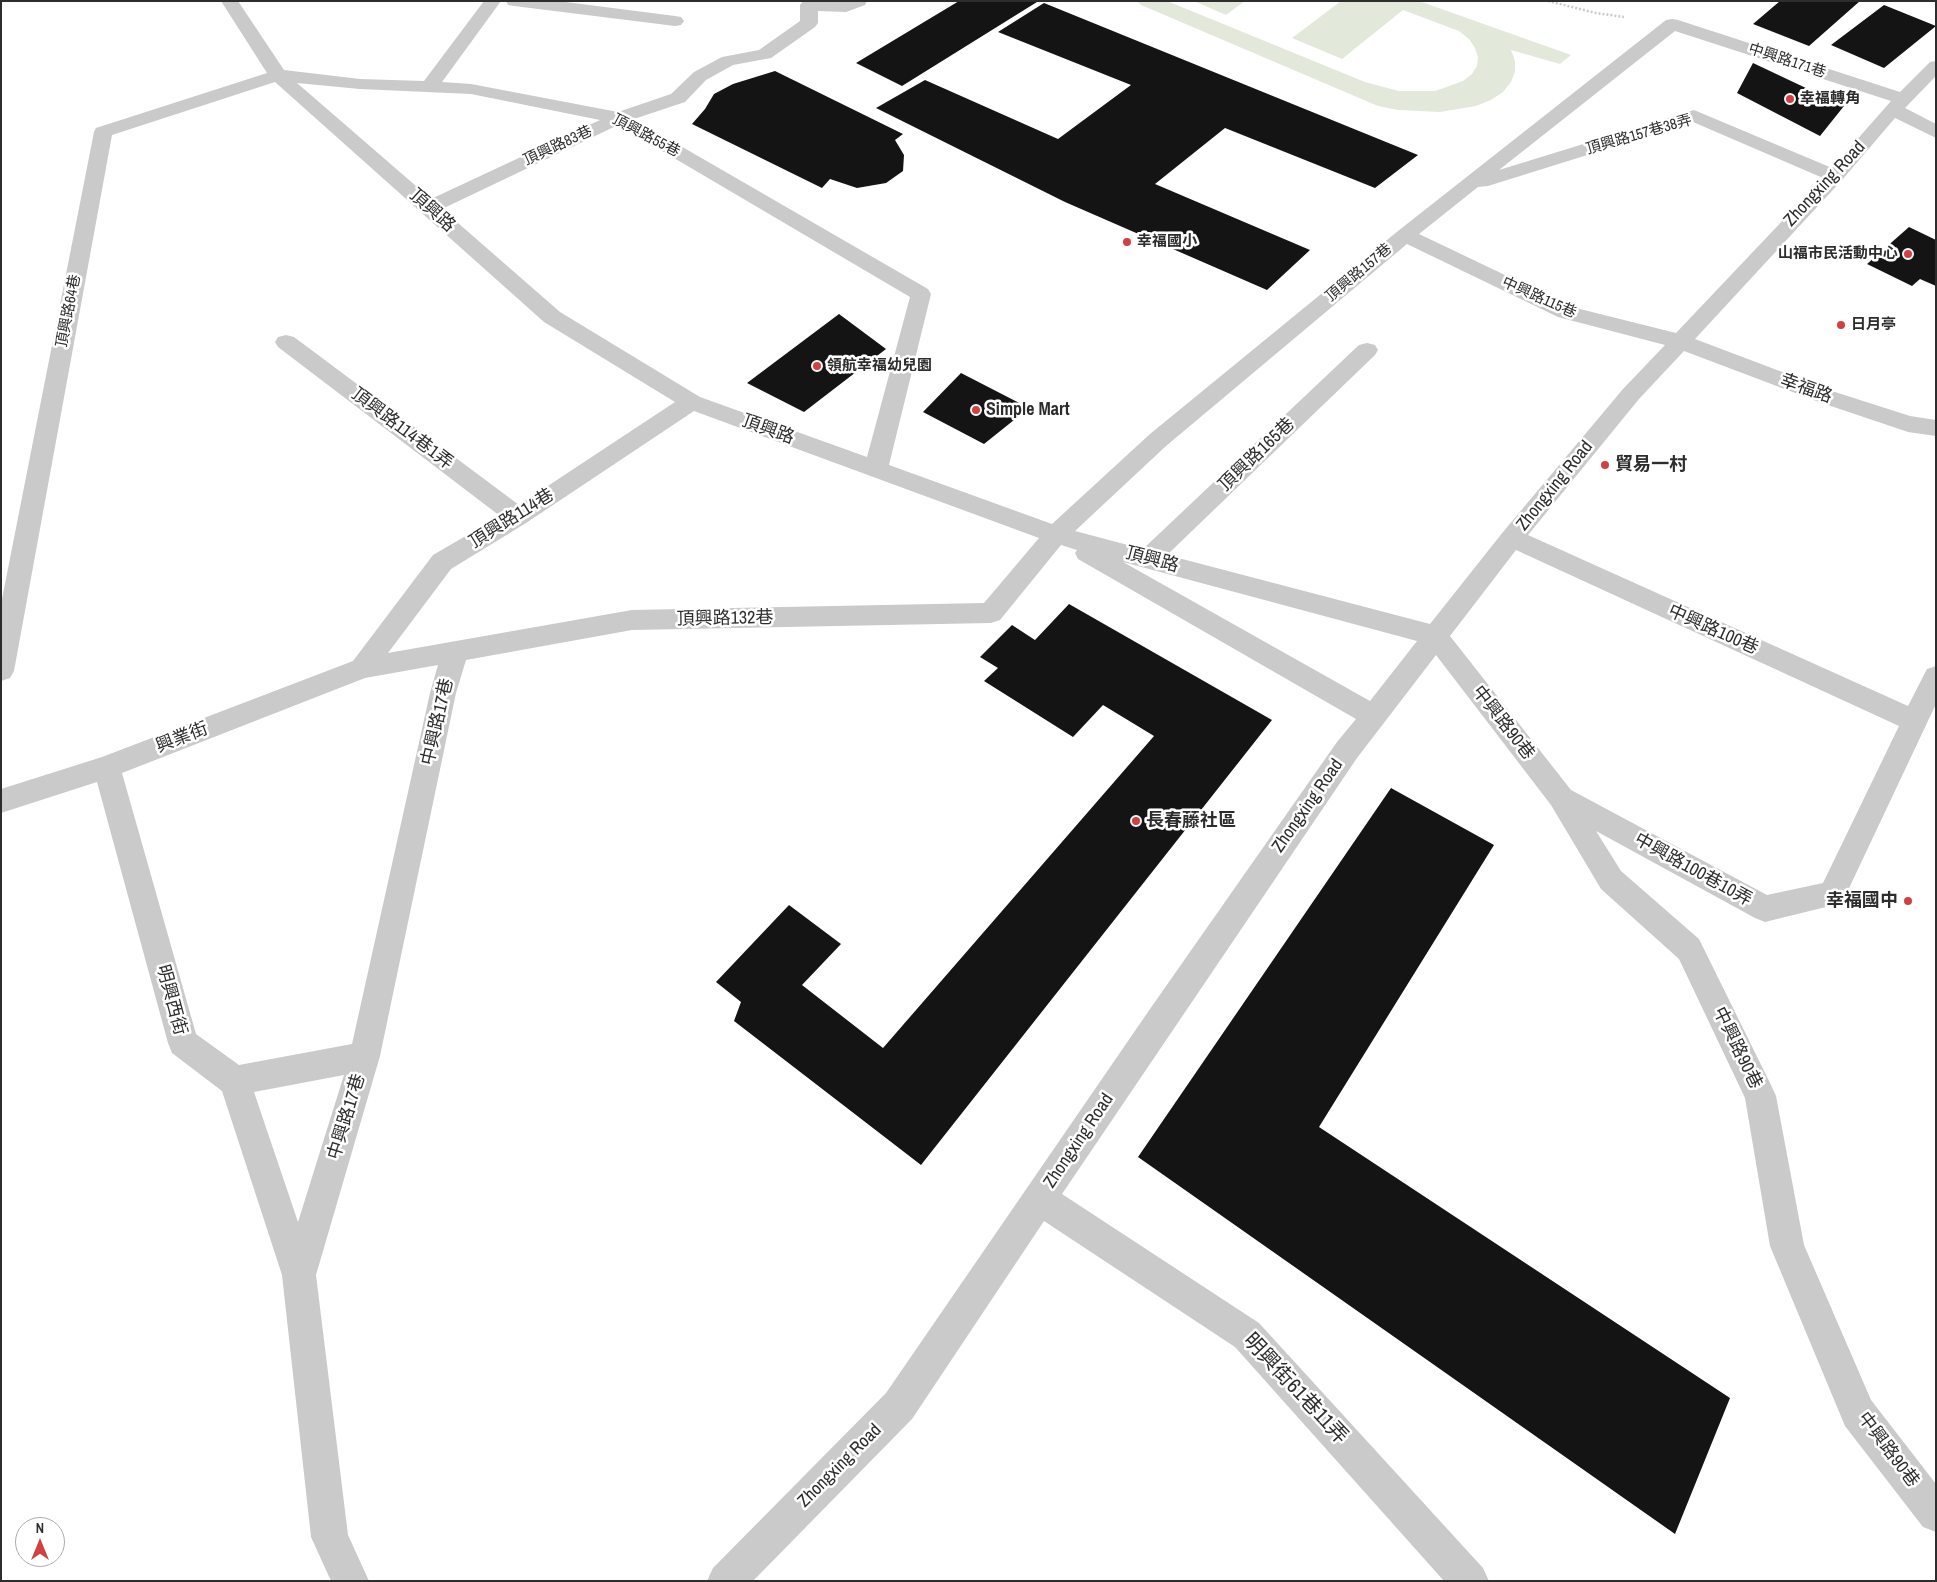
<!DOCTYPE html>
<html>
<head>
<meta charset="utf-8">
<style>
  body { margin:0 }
  #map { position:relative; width:1937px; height:1582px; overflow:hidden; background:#fff; font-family:"Archivo Narrow",sans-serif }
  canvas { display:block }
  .frame { position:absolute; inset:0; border:2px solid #2d2d2d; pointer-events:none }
  .north { position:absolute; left:15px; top:1517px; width:50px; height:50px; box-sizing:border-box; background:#fff; border:1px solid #ababab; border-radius:50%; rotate:0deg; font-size:14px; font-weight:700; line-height:20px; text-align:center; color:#2d2d2d }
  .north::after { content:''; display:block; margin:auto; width:18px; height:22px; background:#d24041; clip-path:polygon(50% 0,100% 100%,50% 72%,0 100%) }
</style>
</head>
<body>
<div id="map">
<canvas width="1937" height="1582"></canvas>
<div class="frame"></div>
<div class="north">N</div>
</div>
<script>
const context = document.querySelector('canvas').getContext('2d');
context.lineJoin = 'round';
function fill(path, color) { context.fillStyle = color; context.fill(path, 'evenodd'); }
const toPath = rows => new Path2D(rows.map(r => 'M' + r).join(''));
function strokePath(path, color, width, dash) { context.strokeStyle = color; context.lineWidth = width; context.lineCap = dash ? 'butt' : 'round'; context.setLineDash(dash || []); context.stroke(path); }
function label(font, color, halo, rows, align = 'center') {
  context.font = font + ' "Archivo Narrow","Noto Sans TC",sans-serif'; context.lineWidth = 5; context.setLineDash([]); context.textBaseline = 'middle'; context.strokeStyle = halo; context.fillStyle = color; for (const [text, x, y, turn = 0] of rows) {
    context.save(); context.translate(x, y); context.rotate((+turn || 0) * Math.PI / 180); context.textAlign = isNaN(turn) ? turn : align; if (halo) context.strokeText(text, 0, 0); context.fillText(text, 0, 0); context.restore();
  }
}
fill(toPath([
  [1137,1,1167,1,1365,82,1399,91,1435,91,1463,81,1472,74,1477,66,1478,57,1475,48,1469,39,1459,31,1403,10,1342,59,1292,38,1341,1,1419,1,1571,55,1560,64,1511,50,1515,61,1515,72,1511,82,1503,92,1491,100,1476,106,1440,112,1398,110,1378,106,1141,5],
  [1194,1,1245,1,1226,15]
]), '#e2e9db');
fill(toPath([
  [959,1,1037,2,902,86,856,63],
  [1780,1,1860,1,1809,46,1753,24],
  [1044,3,1418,155,1375,188,1225,128,1155,184,1310,250,1267,290,1065,202,876,108,925,80,1058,139,1131,85,998,32],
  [1884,5,1936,26,1884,68,1831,45],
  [1753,63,1844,106,1820,136,1737,93],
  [775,71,903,134,895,140,904,155,903,171,886,183,857,188,830,179,822,188,692,124,705,109,714,94,733,84],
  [1909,227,1936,240,1936,286,1920,279,1912,286,1867,264],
  [839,314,886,349,804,412,747,383],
  [961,373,1029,408,984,444,923,412],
  [1069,604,1272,720,921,1165,734,1021,741,1002,716,982,789,905,841,944,802,985,883,1048,1154,736,1103,705,1073,737,984,681,998,668,980,657,1012,625,1035,640],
  [1391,788,1494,845,1319,1127,1730,1398,1675,1534,1138,1157]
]), '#141414');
strokePath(toPath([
  [1548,1,1596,13,1624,17]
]), '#cacaca', 2.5, [2, 2]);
fill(toPath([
  [221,1,238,1,284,70,360,79,424,81,484,1,501,1,442,82,471,84,618,112,671,94,694,72,722,57,759,50,800,21,800,5,803,1,867,1,865,5,846,12,818,11,818,23,815,27,771,58,733,65,706,80,685,102,634,119,928,289,931,294,889,465,1052,524,1150,434,1398,231,1666,20,1672,19,1678,20,1900,92,1930,62,1936,61,1936,76,1905,108,1936,124,1936,138,1895,118,1842,180,1695,339,1835,392,1910,416,1936,420,1936,436,1908,432,1819,402,1684,351,1639,399,1528,535,1908,706,1927,669,1936,666,1936,704,1842,903,1765,922,1755,918,1596,831,1621,871,1699,939,1771,1085,1776,1096,1804,1245,1871,1400,1936,1484,1936,1532,1923,1527,1845,1426,1770,1246,1745,1098,1679,959,1601,889,1551,805,1436,655,1357,758,1062,1194,1259,1323,1483,1568,1489,1581,1444,1581,1235,1347,1044,1221,912,1419,753,1581,707,1581,713,1568,886,1393,1150,1009,1337,742,1356,719,1078,559,1075,553,1077,550,1061,545,1000,620,991,623,632,630,466,660,456,693,380,1056,316,1275,348,1535,369,1581,331,1581,311,1537,282,1275,222,1091,172,1053,168,1043,97,782,1,813,1,789,102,757,353,661,433,555,500,516,278,347,275,342,278,337,286,335,294,337,519,505,675,402,544,322,275,82,112,135,14,671,10,678,1,681,1,604,94,132,96,128,267,73,221,1],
  [1675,31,1891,101,1832,168,1694,110,1499,170,1675,31],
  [297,83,360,89,471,94,600,120,431,199,297,83],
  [1693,122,1823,178,1676,333,1572,307,1419,234,1478,187,1488,186,1693,122],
  [618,125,910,297,867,457,700,397,560,312,442,209,618,125],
  [1407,244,1558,317,1665,345,1623,389,1503,532,1430,624,1167,555,1375,355,1378,350,1375,345,1367,343,1359,345,1143,549,1075,531,1166,446,1407,244],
  [694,411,1039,538,984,603,632,610,388,653,451,569,526,523,694,411],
  [1516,550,1899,726,1823,883,1767,895,1571,790,1450,636,1516,550],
  [1123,562,1417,641,1370,701,1123,562],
  [438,665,430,693,352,1044,239,1065,196,1034,122,773,365,678,438,665],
  [344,1075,298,1222,254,1092,344,1075],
  [506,1,558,1,675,16,681,17,684,21,681,25,675,26,514,6,508,5,506,1]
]), '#cacaca');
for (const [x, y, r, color] of [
  [1790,99,5,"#d24041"],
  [1127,242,5,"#d24041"],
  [1908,254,5,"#d24041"],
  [1841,325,5,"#d24041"],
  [817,366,5,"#d24041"],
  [976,410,5,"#d24041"],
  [1605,465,5,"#d24041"],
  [1136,821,5,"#d24041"],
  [1908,901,5,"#d24041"]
]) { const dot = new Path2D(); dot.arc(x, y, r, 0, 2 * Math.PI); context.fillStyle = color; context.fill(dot); strokePath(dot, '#fff', 2); }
label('15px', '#2d2d2d', '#fff', [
  ["中興路171巷",1787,61,18],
  ["頂興路157巷38弄",1639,135,-16],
  ["頂興路55巷",646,136,28],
  ["頂興路83巷",558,146,-25],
  ["頂興路157巷",1359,273,-40],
  ["中興路115巷",1539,298,24],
  ["頂興路64巷",69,311,-79]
]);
label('bold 15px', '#2d2d2d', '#fff', [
  ["幸福轉角",1800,99],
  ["幸福國小",1137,242],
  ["山福市民活動中心",1898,254,"right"],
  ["日月亭",1851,325],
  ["領航幸福幼兒園",827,366]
], 'left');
label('18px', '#2d2d2d', '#fff', [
  ["Zhongxing Road",1825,184,-47],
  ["頂興路",432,211,42],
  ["幸福路",1806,389,20],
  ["頂興路114巷1弄",402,429,37],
  ["頂興路",768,430,20],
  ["頂興路165巷",1257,455,-44],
  ["Zhongxing Road",1555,486,-51],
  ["頂興路114巷",512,519,-32],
  ["頂興路",1152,560,15],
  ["頂興路132巷",725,619,-1],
  ["中興路100巷",1713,630,24],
  ["中興路17巷",438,722,-77],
  ["中興路90巷",1503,723,52],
  ["興業街",182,738,-21],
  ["Zhongxing Road",1308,806,-55],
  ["中興路100巷10弄",1693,870,29],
  ["明興西街",171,1000,75],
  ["中興路90巷",1737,1048,64],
  ["中興路17巷",347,1117,-73],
  ["Zhongxing Road",1079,1141,-56],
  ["中興路90巷",1888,1450,53],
  ["Zhongxing Road",840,1466,-45]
]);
label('bold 18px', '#2d2d2d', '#fff', [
  ["Simple Mart",986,410],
  ["貿易一村",1615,465],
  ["長春藤社區",1146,821],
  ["幸福國中",1898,901,"right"]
], 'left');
label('21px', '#2d2d2d', '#fff', [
  ["明興街61巷11弄",1295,1389,47]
]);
</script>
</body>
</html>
